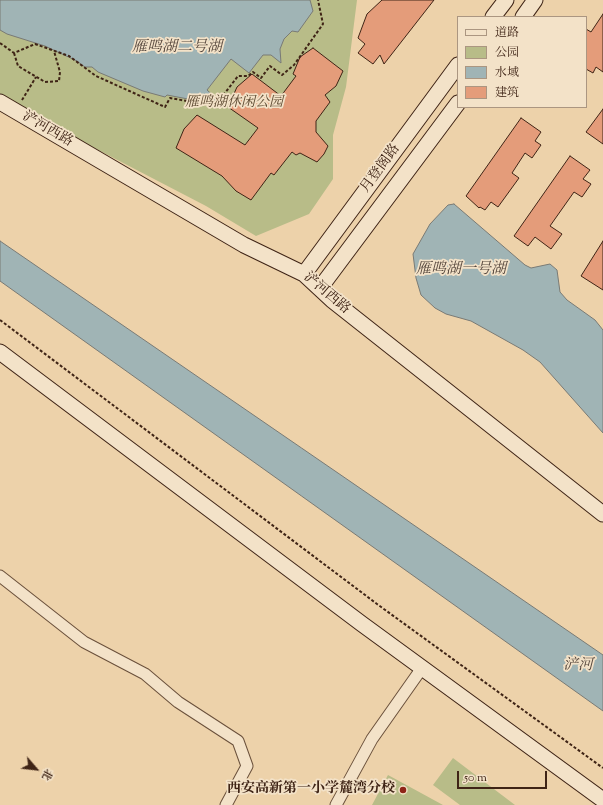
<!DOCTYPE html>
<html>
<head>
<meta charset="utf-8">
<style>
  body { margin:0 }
  #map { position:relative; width:603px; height:805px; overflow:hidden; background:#edd2aa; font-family:"Sorts Mill Goudy","Noto Serif SC",serif }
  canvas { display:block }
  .legend { position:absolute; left:457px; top:16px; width:130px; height:92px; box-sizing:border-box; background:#f3e2c8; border:1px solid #ab9681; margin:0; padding:5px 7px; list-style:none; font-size:12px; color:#3f2416 }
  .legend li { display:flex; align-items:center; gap:8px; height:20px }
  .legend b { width:20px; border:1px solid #ab9681 }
  .north { position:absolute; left:16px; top:749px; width:40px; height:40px; -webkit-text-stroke:3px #f3e2c8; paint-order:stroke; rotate:118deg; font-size:11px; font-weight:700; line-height:16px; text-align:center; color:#3f2416 }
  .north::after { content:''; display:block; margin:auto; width:14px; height:18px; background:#3f2416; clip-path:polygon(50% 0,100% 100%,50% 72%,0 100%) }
  .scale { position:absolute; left:457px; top:771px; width:90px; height:18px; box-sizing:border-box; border:2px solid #3f2416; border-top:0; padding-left:5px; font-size:12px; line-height:14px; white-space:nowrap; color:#3f2416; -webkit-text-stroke:3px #f3e2c8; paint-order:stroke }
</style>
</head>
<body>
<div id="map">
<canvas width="603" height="805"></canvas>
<ul class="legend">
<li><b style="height:5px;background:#f3e2c8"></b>道路</li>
<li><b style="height:11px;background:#b8bc88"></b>公园</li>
<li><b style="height:11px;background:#a0b4b5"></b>水域</li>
<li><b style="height:11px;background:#e49c7a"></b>建筑</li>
</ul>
<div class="north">北</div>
<div class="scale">50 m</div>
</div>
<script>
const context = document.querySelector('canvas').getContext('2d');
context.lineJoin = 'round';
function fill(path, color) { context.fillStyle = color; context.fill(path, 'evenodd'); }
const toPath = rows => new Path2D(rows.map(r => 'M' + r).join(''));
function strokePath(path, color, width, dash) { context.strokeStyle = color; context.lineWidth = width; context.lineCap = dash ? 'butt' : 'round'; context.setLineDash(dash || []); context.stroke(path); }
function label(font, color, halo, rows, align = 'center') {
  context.font = font + ' "Sorts Mill Goudy","Noto Serif SC",serif'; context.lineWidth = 3.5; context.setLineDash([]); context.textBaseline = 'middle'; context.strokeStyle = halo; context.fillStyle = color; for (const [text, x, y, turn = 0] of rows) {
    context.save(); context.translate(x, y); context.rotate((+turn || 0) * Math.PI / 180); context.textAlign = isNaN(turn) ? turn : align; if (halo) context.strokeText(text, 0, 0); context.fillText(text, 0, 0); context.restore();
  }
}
fill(toPath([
  [0,0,357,0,346,87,333,135,333,179,309,214,256,236,206,206,0,99],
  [453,758,515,805,460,805,433,785],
  [388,775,443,805,372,805]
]), '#b8bc88');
const water = toPath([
  [0,0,310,0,313,11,298,32,292,31,284,39,280,49,281,63,271,55,263,55,249,73,231,59,207,90,218,100,214,104,167,95,165,97,143,91,98,72,92,67,85,67,77,61,45,46,7,34,0,30,0,0],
  [454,204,525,265,531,268,550,264,557,270,560,292,567,300,595,320,603,330,603,433,540,362,523,350,471,321,446,314,435,308,421,295,416,278,413,254,430,224,448,205,454,204],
  [0,241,603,655,603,711,0,281,0,241]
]);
fill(water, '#a0b4b5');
strokePath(water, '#797a75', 1);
const building = toPath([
  [382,0,434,0,384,64,380,55,373,64,358,53,365,44,358,38,367,14,382,0],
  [603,14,603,72,596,67,593,73,586,69,586,29,591,32,603,14],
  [313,48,343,71,336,86,325,95,330,102,316,121,316,132,328,146,324,154,317,162,300,153,296,155,292,152,274,175,271,173,251,200,236,191,222,176,176,148,184,129,197,115,245,145,258,128,228,107,237,87,252,74,281,96,296,76,293,74,300,57,313,48],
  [603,109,603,144,586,132,603,109],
  [521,118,541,132,535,141,541,145,532,158,525,153,512,173,519,178,498,207,491,202,485,210,480,207,479,208,466,196,521,118],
  [570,156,590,170,583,179,591,184,582,197,574,192,550,226,562,234,551,249,535,237,528,246,514,236,570,156],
  [603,241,603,290,581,276,603,241]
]);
fill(building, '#e49c7a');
strokePath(building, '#3f2416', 1);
const street = toPath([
  [0,576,84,642,145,674,178,702,238,741,247,766,226,805],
  [336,805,372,739,422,668]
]);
const secondary = toPath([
  [493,17,506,0],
  [523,17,535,0],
  [0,102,244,245,304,274,332,300,603,514],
  [304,274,458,65],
  [320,288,458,103],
  [0,352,362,624,603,800]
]);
strokePath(street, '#6a503b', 13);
strokePath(secondary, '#3f2416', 17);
strokePath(toPath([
  [0,43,14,53,35,44,69,56,96,76,165,107,170,98,215,106,238,76,248,76,253,72,261,78,270,66,282,75,294,65,323,24,318,0],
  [14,53,18,66,45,82,59,81,60,72,54,51],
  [22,100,36,77],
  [0,320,377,604,603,768]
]), '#3f2416', 2, [3, 2]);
strokePath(street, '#f3e2c8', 11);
strokePath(secondary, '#f3e2c8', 15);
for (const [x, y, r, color] of [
  [403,790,4,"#8f2418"]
]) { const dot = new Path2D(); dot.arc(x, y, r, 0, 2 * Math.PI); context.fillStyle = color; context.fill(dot); strokePath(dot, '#f3e2c8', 1.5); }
label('italic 14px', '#5d4a32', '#f3e2c8', [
  ["雁鸣湖休闲公园",234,104]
]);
label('14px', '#3f2416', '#f3e2c8', [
  ["浐河西路",47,130,30],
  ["月登阁路",381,169,-54],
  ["浐河西路",326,294,40]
]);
label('bold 14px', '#3f2416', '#f3e2c8', [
  ["西安高新第一小学麓湾分校",395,790]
], 'right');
label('italic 15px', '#57483e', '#f3e2c8', [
  ["雁鸣湖二号湖",177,48],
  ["雁鸣湖一号湖",461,270],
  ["浐河",578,666]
]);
</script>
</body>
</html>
